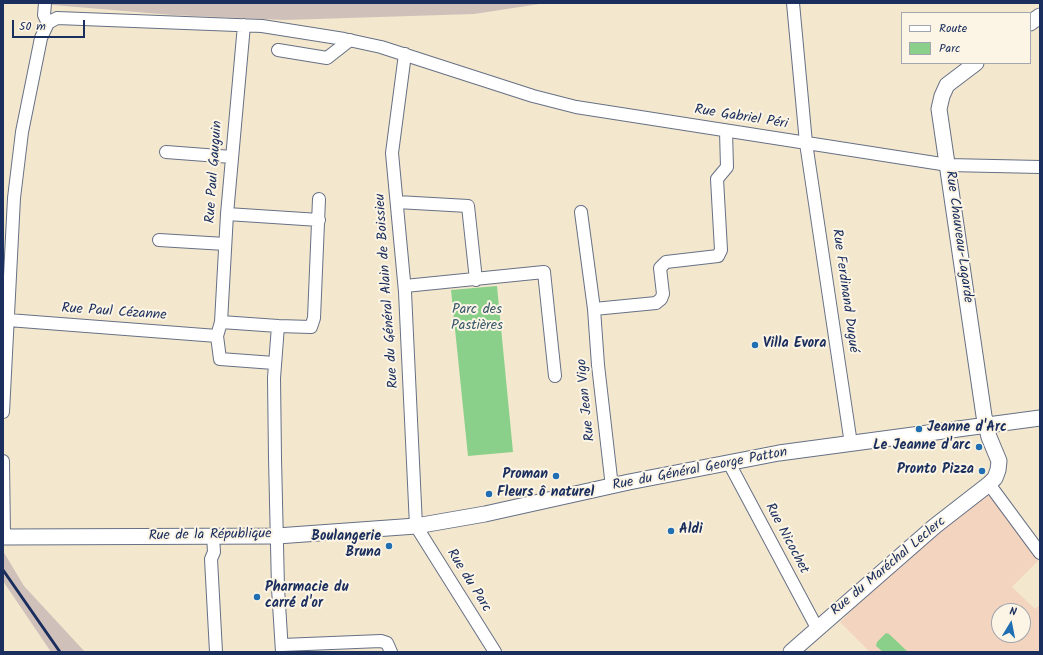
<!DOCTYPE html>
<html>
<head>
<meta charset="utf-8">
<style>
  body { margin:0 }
  #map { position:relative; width:1043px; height:655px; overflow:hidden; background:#f3e8cd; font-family:Kalam,sans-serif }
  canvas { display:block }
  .frame { position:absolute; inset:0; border:4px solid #1b2f5e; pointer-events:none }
  .legend { position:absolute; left:901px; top:12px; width:130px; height:52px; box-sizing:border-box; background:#fcf5e5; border:1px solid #a2a6af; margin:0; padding:5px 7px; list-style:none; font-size:12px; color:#1b2f5e }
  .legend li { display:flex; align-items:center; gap:8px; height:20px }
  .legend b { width:20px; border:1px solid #a2a6af }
  .north { position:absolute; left:991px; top:603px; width:40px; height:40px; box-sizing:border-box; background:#fcf5e5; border:1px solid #a2a6af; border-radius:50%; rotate:10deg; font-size:11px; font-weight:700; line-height:16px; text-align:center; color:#1b2f5e }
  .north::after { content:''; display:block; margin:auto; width:14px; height:18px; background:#1f6fb2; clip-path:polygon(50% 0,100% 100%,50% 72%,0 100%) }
  .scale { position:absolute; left:12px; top:20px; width:73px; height:18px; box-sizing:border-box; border:2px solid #1b2f5e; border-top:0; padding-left:5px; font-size:12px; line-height:14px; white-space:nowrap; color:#1b2f5e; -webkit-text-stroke:3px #fcf5e5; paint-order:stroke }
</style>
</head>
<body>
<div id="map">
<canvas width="1043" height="655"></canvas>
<div class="frame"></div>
<ul class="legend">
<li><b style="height:5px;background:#fff"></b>Route</li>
<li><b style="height:11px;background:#8ad08a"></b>Parc</li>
</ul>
<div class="north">N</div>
<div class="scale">50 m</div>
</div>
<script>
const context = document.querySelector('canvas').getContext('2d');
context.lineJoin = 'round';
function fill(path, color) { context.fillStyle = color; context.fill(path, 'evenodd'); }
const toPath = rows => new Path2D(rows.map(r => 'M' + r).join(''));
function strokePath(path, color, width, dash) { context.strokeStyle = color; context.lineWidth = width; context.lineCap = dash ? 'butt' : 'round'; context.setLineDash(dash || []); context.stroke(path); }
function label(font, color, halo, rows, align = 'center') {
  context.font = font + ' Kalam,sans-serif'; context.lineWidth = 4; context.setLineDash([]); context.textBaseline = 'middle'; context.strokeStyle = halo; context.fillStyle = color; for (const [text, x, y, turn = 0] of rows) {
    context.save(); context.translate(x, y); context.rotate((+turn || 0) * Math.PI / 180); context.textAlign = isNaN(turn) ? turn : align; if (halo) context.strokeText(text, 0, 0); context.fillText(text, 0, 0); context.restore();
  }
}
fill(toPath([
  [982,495,990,496,1038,561,1012,587,1035,609,1040,605,1040,652,870,652,840,622,905,558,920,550],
  [999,611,1023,611,1023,635,999,635]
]), '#f3d4be');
fill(toPath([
  [29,3,546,3,474,14,285,20,172,15],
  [3,551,24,586,85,652,51,652,3,581]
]), '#cfc0ba');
fill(toPath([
  [497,286,513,452,468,456,451,290],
  [886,633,889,634,908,652,883,652,876,646,877,642]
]), '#8ad08a');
const minor = toPath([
  [45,3,44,15,48,23],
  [793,3,806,143,851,444],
  [244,25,227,214,221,322,217,336,220,359,274,363],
  [278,50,327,58,350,40],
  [405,54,392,153,405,292,416,526,495,652],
  [166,152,232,157],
  [397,202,468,206,476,280],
  [581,212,594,309],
  [227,214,319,220],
  [159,240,225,244],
  [405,286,544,272,555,376],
  [8,320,217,336],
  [221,322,278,326,274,378,275,458,278,588,282,652],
  [278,326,311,327,314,318,319,199],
  [3,412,14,198,22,132,41,38,48,23,57,18,262,26,344,39,381,47,533,96,576,107,948,165,1040,167],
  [3,461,4,537],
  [729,463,817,628],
  [989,484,1040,553],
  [612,487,598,365,594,309,656,303,661,299,663,294,660,268,666,262,718,256,721,250,717,179,727,167,726,131],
  [213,536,214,552,211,559,216,652],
  [282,645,381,641,387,643,391,652]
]);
const major = toPath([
  [1030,23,1040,16],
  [3,537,277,536,416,526,485,514,629,482,779,453,1040,418],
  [791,652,935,526,989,484,995,478,998,470,999,461,989,437,984,416,939,109,942,96,947,85,976,63]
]);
strokePath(minor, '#677085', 14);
strokePath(major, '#677085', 17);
strokePath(minor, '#fff', 12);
strokePath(major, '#fff', 15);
strokePath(toPath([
  [3,570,60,652]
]), '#1b2f5e', 3);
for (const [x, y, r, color] of [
  [755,345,4,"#1f6fb2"],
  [919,429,4,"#1f6fb2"],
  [979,447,4,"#1f6fb2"],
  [982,471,4,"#1f6fb2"],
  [556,476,4,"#1f6fb2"],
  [489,494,4,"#1f6fb2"],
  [671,531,4,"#1f6fb2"],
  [389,546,4,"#1f6fb2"],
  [257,597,4,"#1f6fb2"]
]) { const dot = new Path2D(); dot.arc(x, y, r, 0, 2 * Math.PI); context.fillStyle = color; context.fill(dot); strokePath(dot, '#fcf5e5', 1.5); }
label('14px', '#1b2f5e', '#fcf5e5', [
  ["Rue Gabriel Péri",741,118,9],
  ["Rue Paul Gauguin",215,172,-86],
  ["Rue Chauveau-Lagarde",958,237,82],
  ["Rue du Général Alain de Boissieu",388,291,-94],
  ["Rue Ferdinand Dugué",844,291,82],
  ["Rue Paul Cézanne",114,313,4],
  ["Rue Jean Vigo",587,400,-96],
  ["Rue du Général George Patton",700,470,-11],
  ["Rue de la République",210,536,-1],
  ["Rue Nicochet",786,539,62],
  ["Rue du Maréchal Leclerc",889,567,-40],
  ["Rue du Parc",468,581,58]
]);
label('14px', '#375769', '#fcf5e5', [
  ["Parc des",477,311],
  ["Pastières",477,327]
]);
label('bold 14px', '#1b2f5e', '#fcf5e5', [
  ["Villa Evora",763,345],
  ["Jeanne d'Arc",927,429],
  ["Le Jeanne d'arc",971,447,"right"],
  ["Pronto Pizza",974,471,"right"],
  ["Proman",548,476,"right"],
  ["Fleurs ô naturel",497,494],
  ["Aldi",679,531],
  ["Boulangerie",381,538,"right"],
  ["Bruna",381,554,"right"],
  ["Pharmacie du",265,589],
  ["carré d'or",265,605]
], 'left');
</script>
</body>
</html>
